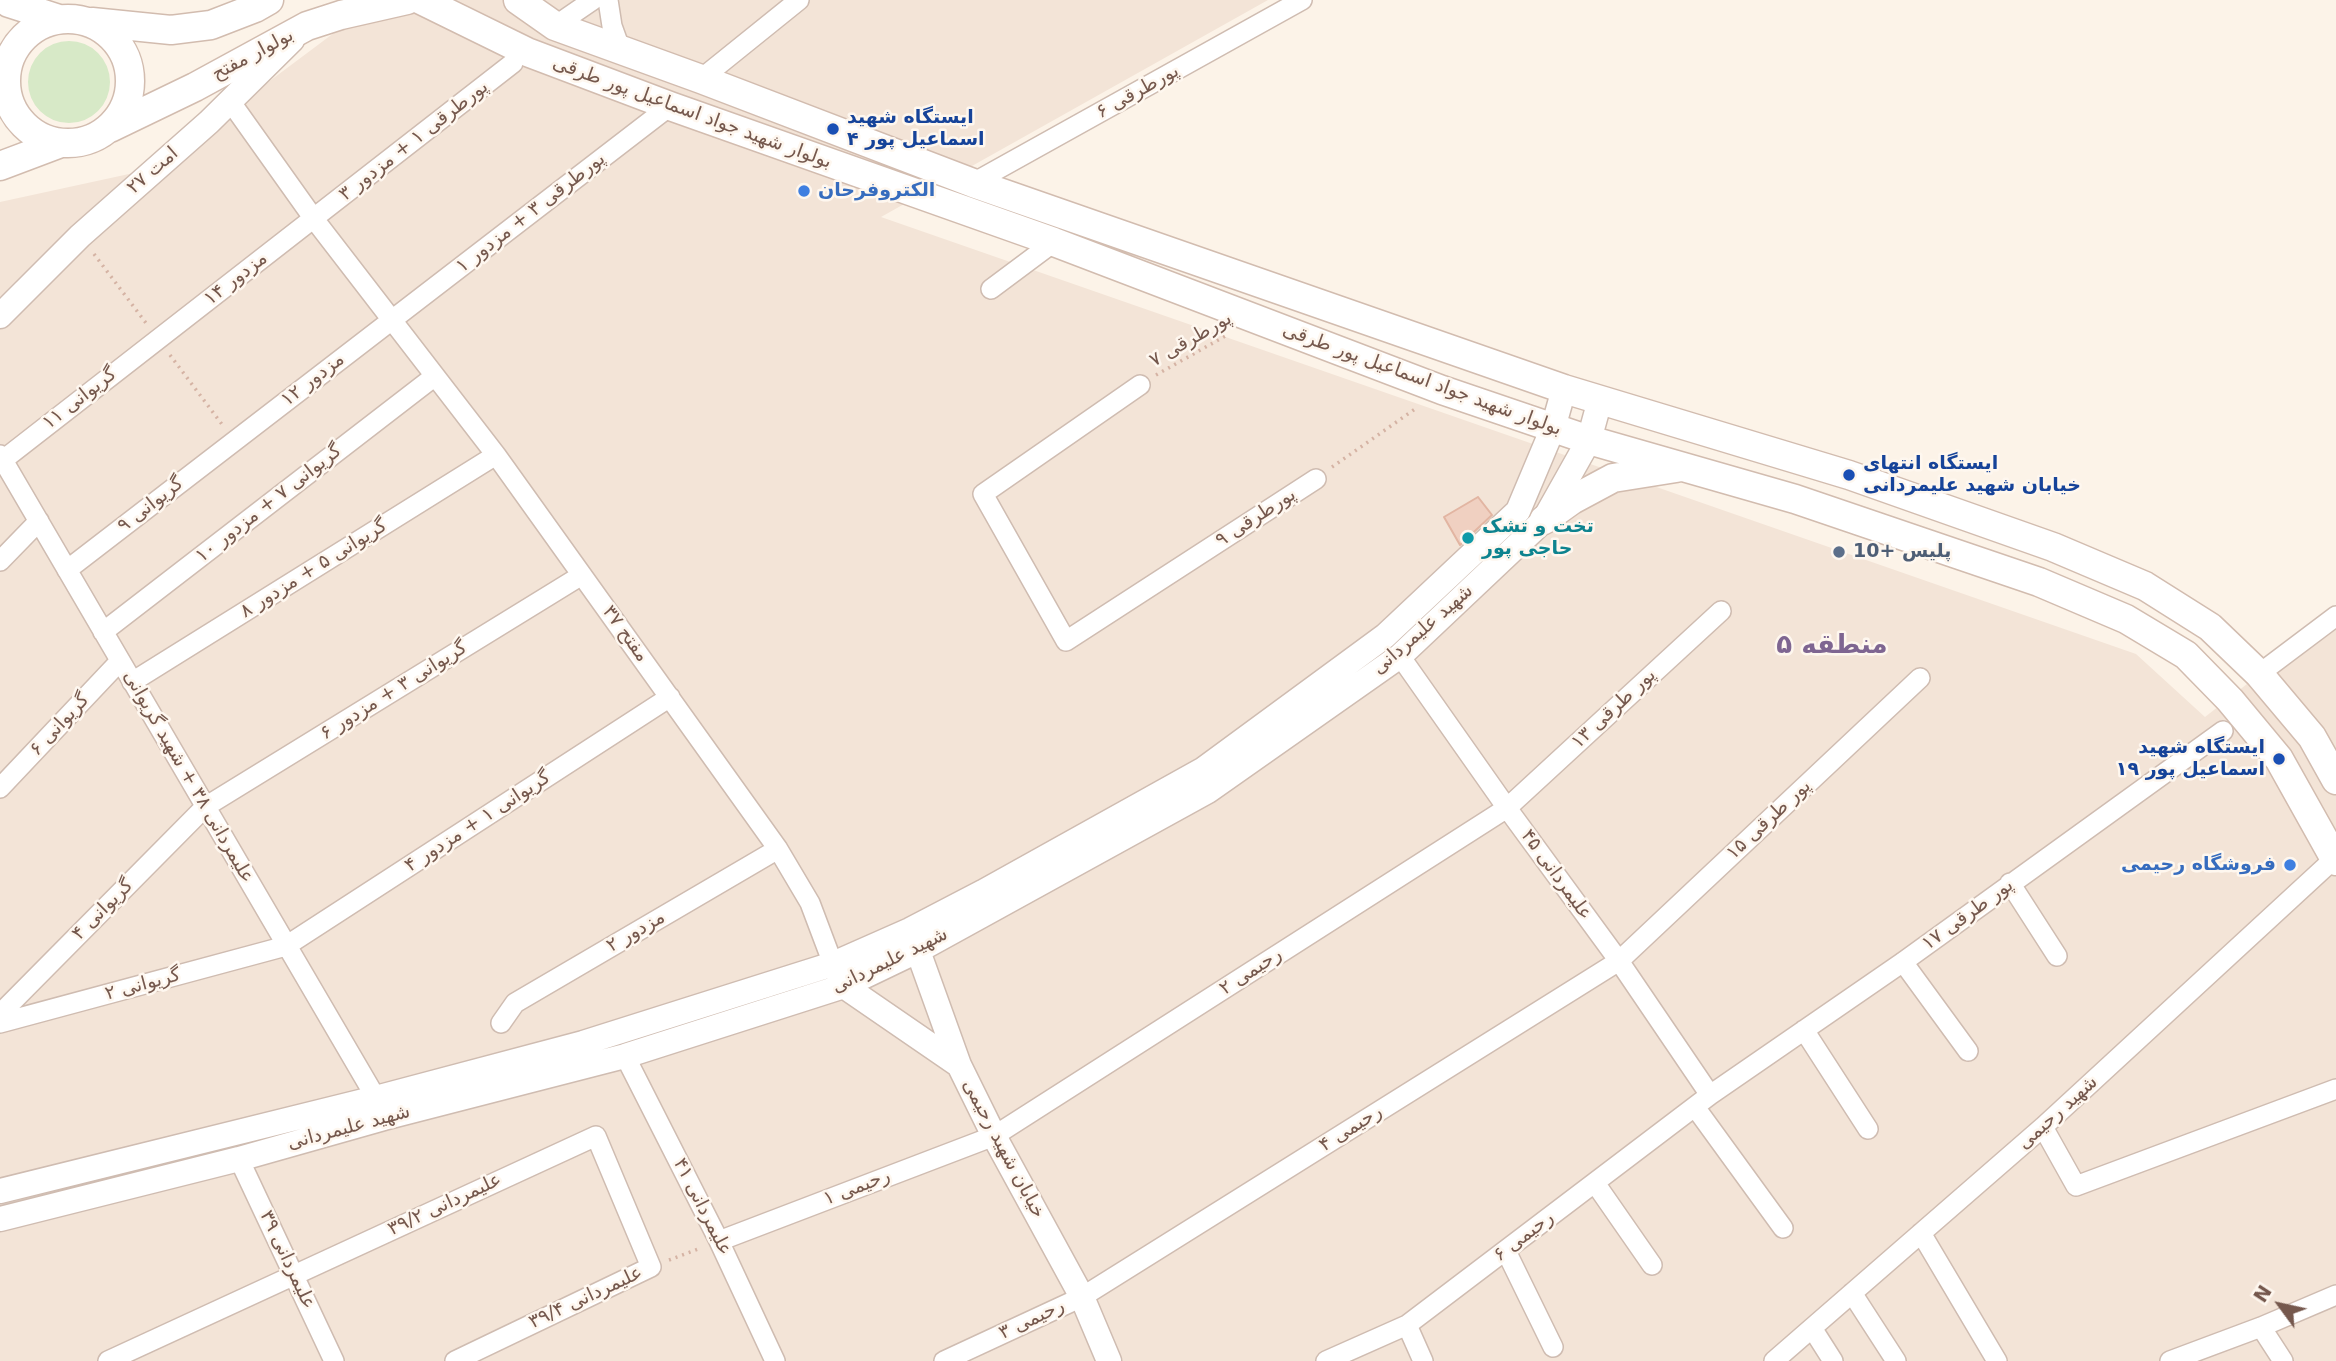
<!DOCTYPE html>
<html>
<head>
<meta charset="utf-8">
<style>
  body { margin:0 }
  #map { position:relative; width:2336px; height:1361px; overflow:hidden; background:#fcf3e8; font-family:"DejaVu Sans",sans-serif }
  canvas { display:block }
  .north { position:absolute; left:2245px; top:1270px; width:70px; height:70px; -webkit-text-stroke:5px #fef7ef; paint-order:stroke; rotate:303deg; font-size:19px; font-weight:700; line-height:28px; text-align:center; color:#75584d }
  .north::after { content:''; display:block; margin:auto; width:24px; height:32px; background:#75584d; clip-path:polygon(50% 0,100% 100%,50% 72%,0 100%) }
</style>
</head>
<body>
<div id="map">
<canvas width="2336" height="1361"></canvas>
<div class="north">N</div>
</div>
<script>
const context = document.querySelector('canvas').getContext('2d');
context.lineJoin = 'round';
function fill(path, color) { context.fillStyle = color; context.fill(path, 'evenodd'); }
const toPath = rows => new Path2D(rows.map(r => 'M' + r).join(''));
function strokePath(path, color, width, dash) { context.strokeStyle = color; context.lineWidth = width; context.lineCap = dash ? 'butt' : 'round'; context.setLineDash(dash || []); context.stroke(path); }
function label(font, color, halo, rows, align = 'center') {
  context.font = font + ' "DejaVu Sans",Cairo,sans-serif'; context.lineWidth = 5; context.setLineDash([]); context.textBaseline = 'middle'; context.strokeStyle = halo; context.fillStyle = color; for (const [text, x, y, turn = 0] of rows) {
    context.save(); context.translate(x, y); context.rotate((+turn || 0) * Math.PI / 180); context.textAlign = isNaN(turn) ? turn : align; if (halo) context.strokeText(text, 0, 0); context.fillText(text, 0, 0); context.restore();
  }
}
fill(toPath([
  [378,0,1268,0,881,217,2136,654,2205,717,2336,614,2336,1361,0,1361,0,202,152,169]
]), '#f3e4d7');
fill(toPath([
  '28 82a41 41 0 1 1 82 0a41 41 0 1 1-82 0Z'
]), '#d7e9c7');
const building = toPath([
  [1478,497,1492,515,1460,545,1444,517,1478,497]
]);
fill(building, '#f0d0c1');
strokePath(building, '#e2b5a2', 2);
const minor = toPath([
  [608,0,612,26,621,51],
  [555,26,593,0],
  [701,79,799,0],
  [230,101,314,219,496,455,778,849,810,903,833,964],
  [973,183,1302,0],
  [991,289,1054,242],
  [1140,385,983,494,1066,641,1316,479],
  [0,455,376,1098],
  [3,460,513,63],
  [0,561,39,521],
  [67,570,670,106],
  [103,632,435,376],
  [1400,656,1507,808,1619,961,1710,1095],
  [2259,674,2336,616],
  [132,682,496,455],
  [0,788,120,661],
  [2010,883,2057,956],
  [1903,962,1968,1051],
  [0,1014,205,807,582,575],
  [0,1023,286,946,670,697],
  [501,1023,515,1003,778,849],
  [1804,1030,1868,1129],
  [625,1056,719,1241,775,1361],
  [1695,1107,1783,1228],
  [2043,1127,2076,1186,2336,1089],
  [239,1159,334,1361],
  [1595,1183,1652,1265],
  [1921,1233,1997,1361],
  [719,1241,994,1136,1507,808,1721,611],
  [1506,1251,1553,1347],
  [1852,1293,1896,1361],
  [1407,1325,1423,1361],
  [2261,1327,2283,1361],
  [1812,1328,1833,1361],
  [108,1361,596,1136,651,1267,455,1361],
  [944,1361,1082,1297,1619,961,1920,678],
  [1326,1361,1407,1325,1710,1095,1903,962,2223,731],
  [1774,1361,2043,1127,2335,858],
  [2170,1361,2261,1327,2336,1295]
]);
const tertiary = toPath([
  [0,316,80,236,209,122,292,40],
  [913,937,959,1065,994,1136,1082,1297,1109,1361],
  [838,973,844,986,959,1065],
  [0,1191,376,1098,583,1043,833,964,910,930,983,892,1204,769,1385,636,1518,511,1553,428,1564,389],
  [0,1219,239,1159,384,1118,625,1056,844,986,919,950,1208,791,1400,656,1544,520,1589,440,1600,400]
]);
const secondary = toPath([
  [7,0,9,3,59,19],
  [421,0,527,52,670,106,1054,242,1442,390,1589,440,1795,499,2039,582,2126,619,2186,655,2230,700,2279,759,2336,861],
  [518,0,555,26,701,79,973,183,1564,389,1849,475,2053,547,2145,586,2210,627,2259,674,2312,737,2336,780],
  '6 81a62 62 0 1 1 124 0a62 62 0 1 1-124 0Z',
  [92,22,171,30,211,25,255,8,269,0],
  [110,128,195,87,307,26,341,15,407,0],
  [0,166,61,143],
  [1544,520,1572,500,1613,478,1676,468]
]);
strokePath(minor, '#cfbcb1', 22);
strokePath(tertiary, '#cfbcb1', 27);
strokePath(secondary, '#d2bcaf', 31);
strokePath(toPath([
  [94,254,146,323],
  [170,355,224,427],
  [1156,375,1229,334],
  [1332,467,1418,407],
  [669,1260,701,1248]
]), '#d5b3a4', 3.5, [2, 5]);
strokePath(minor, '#fff', 19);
strokePath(tertiary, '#fff', 24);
strokePath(secondary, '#fff', 28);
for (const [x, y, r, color] of [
  [833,129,7,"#1a4fb4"],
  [804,191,7,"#3f7fe0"],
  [1849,475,7,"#1a4fb4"],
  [1468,538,7,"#0f9aa8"],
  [1839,552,7,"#5c6f8a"],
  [2279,759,7,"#1a4fb4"],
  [2290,865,7,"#3f7fe0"]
]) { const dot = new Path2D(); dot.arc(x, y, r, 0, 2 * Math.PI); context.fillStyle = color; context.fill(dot); strokePath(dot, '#fef7ef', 2.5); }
label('19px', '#75584d', '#fef7ef', [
  ["بولوار مفتح",253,55,-28],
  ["پورطرقی ۶",1138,92,-29],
  ["بولوار شهید جواد اسماعیل پور طرقی",692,113,20],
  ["پورطرقی ۱ + مزدور ۳",414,141,-38],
  ["امت ۲۷",153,171,-41],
  ["پورطرقی ۳ + مزدور ۱",531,213,-38],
  ["مزدور ۱۴",236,279,-38],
  ["پورطرقی ۷",1191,340,-30],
  ["مزدور ۱۲",313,380,-38],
  ["بولوار شهید جواد اسماعیل پور طرقی",1422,380,20],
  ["گریوانی ۱۱",80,399,-38],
  ["گریوانی ۷ + مزدور ۱۰",269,504,-38],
  ["گریوانی ۹",151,505,-38],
  ["پورطرقی ۹",1256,518,-33],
  ["گریوانی ۵ + مزدور ۸",314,569,-32],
  ["شهید علیمردانی",1423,630,-41],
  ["مفتح ۳۷",625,634,54],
  ["گریوانی ۳ + مزدور ۶",394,691,-32],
  ["پور طرقی ۱۳",1614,709,-43],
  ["گریوانی ۶",60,725,-47],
  ["علیمردانی ۳۸ + شهید گریوانی",188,777,60],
  ["پور طرقی ۱۵",1769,820,-43],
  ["گریوانی ۱ + مزدور ۴",478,822,-33],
  ["علیمردانی ۴۵",1556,875,54],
  ["گریوانی ۴",103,910,-45],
  ["پور طرقی ۱۷",1968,915,-36],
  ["مزدور ۲",636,932,-30],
  ["شهید علیمردانی",890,961,-26],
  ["رحیمی ۲",1251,972,-33],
  ["گریوانی ۲",143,985,-15],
  ["شهید رحیمی",2058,1113,-42],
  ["شهید علیمردانی",349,1128,-15],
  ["رحیمی ۴",1351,1129,-32],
  ["خیابان شهید رحیمی",1003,1149,62],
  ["رحیمی ۱",857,1188,-21],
  ["علیمردانی ۳۹/۲",445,1205,-25],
  ["علیمردانی ۴۱",702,1207,63],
  ["رحیمی ۶",1524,1237,-37],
  ["علیمردانی ۳۹",287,1260,65],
  ["علیمردانی ۳۹/۴",586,1298,-25],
  ["رحیمی ۳",1032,1320,-25]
]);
label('bold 19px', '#164399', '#fef7ef', [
  ["ایستگاه شهید",847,118],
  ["اسماعیل پور ۴",847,140],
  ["ایستگاه انتهای",1863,464],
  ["خیابان شهید علیمردانی",1863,486],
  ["ایستگاه شهید",2265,748,"right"],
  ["اسماعیل پور ۱۹",2265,770,"right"]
], 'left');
label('bold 19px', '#366cbe', '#fef7ef', [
  ["الکتروفرحان",818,191],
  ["فروشگاه رحیمی",2276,865,"right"]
], 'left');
label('bold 19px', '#0d838f', '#fef7ef', [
  ["تخت و تشک",1482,527],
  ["حاجی پور",1482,549]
], 'left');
label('bold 19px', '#4e5e75', '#fef7ef', [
  ["پلیس +10",1853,552]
], 'left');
label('bold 26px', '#7e6591', '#fef7ef', [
  ["منطقه ۵",1832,646]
]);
</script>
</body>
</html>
